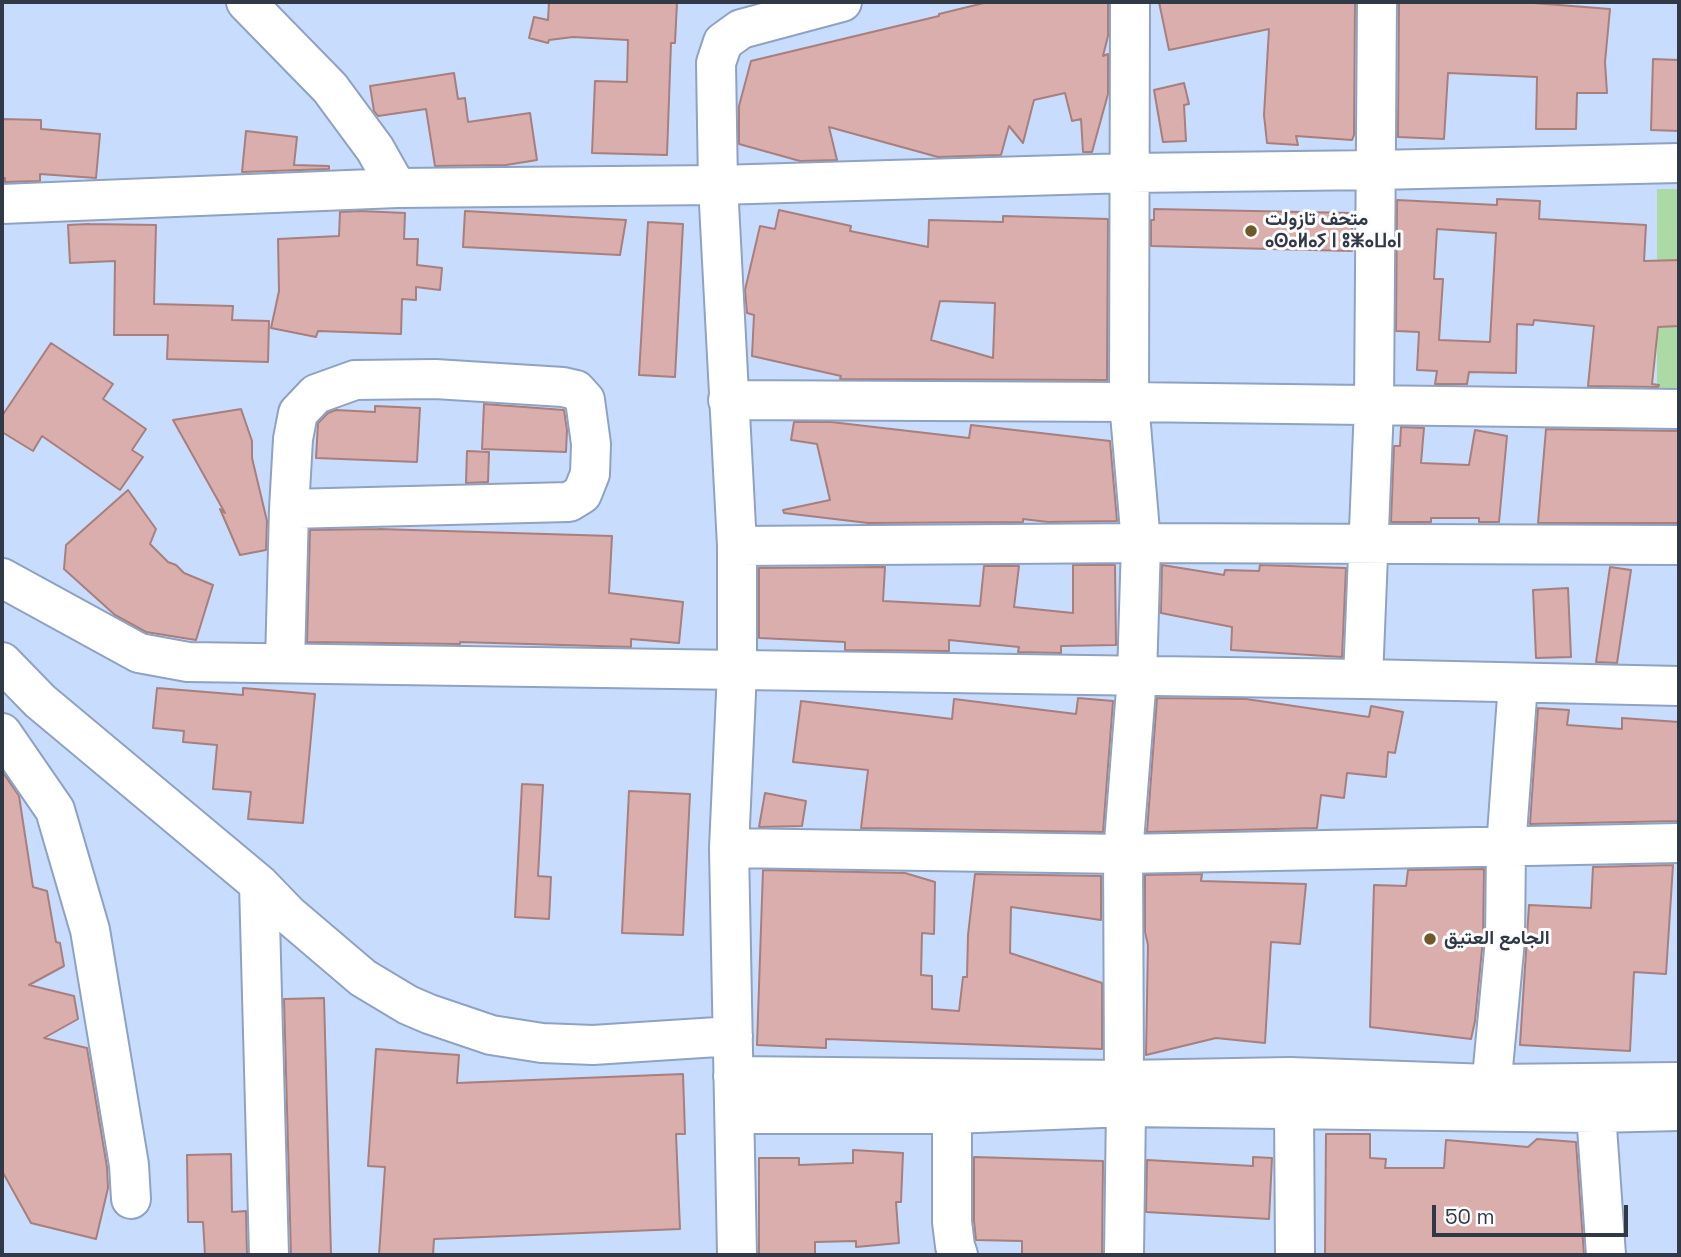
<!DOCTYPE html>
<html>
<head>
<meta charset="utf-8">
<style>
  body { margin:0 }
  #map { position:relative; width:1681px; height:1257px; overflow:hidden; background:#c8dcfd; font-family:"Space Grotesk",sans-serif }
  canvas { display:block }
  .frame { position:absolute; inset:0; border:4px solid #313946; pointer-events:none }
  .scale { position:absolute; left:1432px; top:1205px; width:196px; height:32px; box-sizing:border-box; border:4px solid #313946; border-top:0; padding-left:9px; font-size:21px; line-height:24px; white-space:nowrap; color:#313946; -webkit-text-stroke:5px #fcfcfc; paint-order:stroke }
</style>
</head>
<body>
<div id="map">
<canvas width="1681" height="1257"></canvas>
<div class="frame"></div>
<div class="scale">50 m</div>
</div>
<script>
const context = document.querySelector('canvas').getContext('2d');
context.lineJoin = 'round';
function fill(path, color) { context.fillStyle = color; context.fill(path, 'evenodd'); }
const toPath = rows => new Path2D(rows.map(r => 'M' + r).join(''));
function strokePath(path, color, width, dash) { context.strokeStyle = color; context.lineWidth = width; context.lineCap = dash ? 'butt' : 'round'; context.setLineDash(dash || []); context.stroke(path); }
function label(font, color, halo, rows, align = 'center') {
  context.font = font + ' "Space Grotesk",Vazirmatn,"Noto Sans Tifinagh",sans-serif'; context.lineWidth = 6; context.setLineDash([]); context.textBaseline = 'middle'; context.strokeStyle = halo; context.fillStyle = color; for (const [text, x, y, turn = 0] of rows) {
    context.save(); context.translate(x, y); context.rotate((+turn || 0) * Math.PI / 180); context.textAlign = isNaN(turn) ? turn : align; if (halo) context.strokeText(text, 0, 0); context.fillText(text, 0, 0); context.restore();
  }
}
fill(toPath([
  [1657,189,1679,189,1679,395,1657,395]
]), '#acdaa4');
const building = toPath([
  [549,2,677,2,675,43,671,43,667,155,592,153,595,81,627,82,628,40,573,37,549,40,548,43,529,38,534,17,548,20,549,2],
  [988,2,1108,2,1108,36,1103,56,1108,54,1108,94,1092,152,1083,152,1081,119,1072,121,1065,93,1034,100,1023,143,1009,126,1001,155,938,157,829,127,837,160,800,161,739,144,739,106,751,61,939,16,939,14,988,2],
  [1159,2,1355,2,1354,135,1352,140,1296,136,1298,145,1267,143,1264,115,1269,29,1169,50,1159,2],
  [1399,2,1521,2,1610,9,1605,62,1607,93,1577,93,1576,129,1536,129,1537,77,1448,73,1444,139,1398,137,1399,2],
  [1653,59,1679,60,1679,131,1651,130,1653,59],
  [454,73,458,99,465,98,468,122,530,113,537,160,506,165,435,166,426,109,378,116,374,111,370,86,454,73],
  [1184,83,1189,104,1184,105,1186,141,1163,142,1154,90,1184,83],
  [2,119,41,120,41,129,100,134,96,178,40,174,40,181,5,182,5,178,2,178,2,119],
  [246,131,297,137,294,165,329,166,329,169,242,172,246,131],
  [1497,199,1540,201,1539,219,1646,225,1644,261,1679,260,1679,326,1658,327,1652,384,1659,385,1658,387,1588,386,1594,326,1534,320,1533,325,1517,324,1516,373,1469,372,1467,384,1435,384,1437,371,1417,370,1419,332,1396,331,1397,200,1497,205,1497,199],
  [1437,229,1496,233,1490,342,1439,340,1443,279,1434,279,1437,229],
  [1154,209,1352,213,1352,251,1151,246,1151,220,1154,220,1154,209],
  [779,210,851,226,850,231,928,247,929,220,1003,222,1003,216,1108,219,1107,380,840,379,841,376,752,356,754,315,747,313,745,290,760,226,775,229,779,210],
  [940,301,995,303,993,358,931,340,940,301],
  [360,211,405,213,404,239,418,239,417,265,442,268,440,290,416,287,416,300,402,299,401,334,318,331,316,337,271,328,279,291,278,239,339,236,340,212,360,211],
  [465,211,626,220,620,255,463,247,465,211],
  [648,222,683,224,675,377,639,375,648,222],
  [89,224,156,225,154,304,233,306,232,320,269,321,268,362,167,359,168,335,114,335,115,261,70,263,68,225,89,224],
  [51,343,113,384,103,399,146,429,132,450,143,457,120,490,42,436,33,451,2,432,2,416,51,343],
  [484,404,564,410,567,430,566,452,482,449,484,404],
  [375,406,420,408,417,462,316,458,318,423,328,413,336,410,375,412,375,406],
  [241,409,252,441,252,458,267,521,266,550,240,555,220,509,225,513,173,420,241,409],
  [794,422,831,422,969,438,971,425,1110,441,1117,521,1048,522,1023,519,1023,522,868,523,784,513,783,510,830,500,817,444,791,440,794,422],
  [1401,427,1424,428,1421,463,1469,465,1475,430,1507,436,1499,522,1479,522,1479,518,1431,518,1431,522,1391,522,1394,446,1400,446,1401,427],
  [1546,429,1679,431,1679,523,1538,523,1546,429],
  [467,451,489,452,488,482,466,483,467,451],
  [128,490,156,529,150,544,168,562,176,565,184,573,213,585,196,640,146,632,115,615,64,569,66,545,128,490],
  [379,529,612,536,609,593,683,602,679,643,631,639,631,647,460,642,460,644,307,642,310,530,379,529],
  [1073,565,1115,565,1116,645,1061,646,1061,653,1018,652,1019,647,949,640,949,651,845,650,845,642,759,638,759,568,885,567,883,601,980,606,984,566,1019,566,1014,607,1073,613,1073,565],
  [1162,565,1224,575,1225,570,1259,571,1260,565,1346,568,1342,657,1231,650,1232,627,1161,613,1162,565],
  [1610,567,1631,570,1617,663,1596,662,1610,567],
  [1568,588,1571,657,1536,658,1533,590,1568,588],
  [157,688,243,695,243,688,315,694,303,823,248,819,251,792,213,789,217,745,183,742,184,731,153,728,157,688],
  [1078,698,1113,701,1103,832,861,828,868,770,793,762,801,701,952,719,954,699,1076,714,1078,698],
  [1157,698,1246,699,1369,717,1371,706,1403,712,1395,753,1388,752,1386,777,1347,773,1344,798,1321,795,1317,828,1147,832,1157,698],
  [1538,708,1569,710,1567,725,1622,729,1622,718,1679,722,1679,821,1530,824,1538,708],
  [2,771,19,796,33,887,47,891,56,942,60,943,64,966,29,985,74,996,78,1019,44,1038,87,1048,107,1167,108,1188,96,1239,31,1223,2,1171,2,771],
  [522,784,543,785,538,876,551,877,549,919,515,917,522,784],
  [629,791,690,794,683,935,622,933,629,791],
  [765,793,806,801,802,826,759,827,765,793],
  [1673,865,1666,974,1634,972,1630,1051,1520,1045,1529,905,1591,908,1593,867,1673,865],
  [1484,869,1483,939,1475,1021,1471,1039,1370,1027,1374,885,1406,886,1408,870,1484,869],
  [763,870,905,873,935,882,934,934,922,933,921,975,932,976,932,1009,959,1011,963,977,967,977,968,935,975,874,1101,876,1101,920,1011,907,1010,953,1102,983,1102,1049,826,1039,826,1048,757,1045,763,870],
  [1202,874,1201,881,1306,884,1300,944,1271,942,1265,1043,1216,1038,1146,1055,1148,945,1145,932,1145,875,1202,874],
  [324,998,331,1255,291,1255,284,999,324,998],
  [376,1049,459,1055,457,1083,683,1074,685,1134,676,1134,680,1229,434,1239,433,1255,379,1255,385,1167,368,1166,376,1049],
  [1326,1134,1370,1134,1370,1158,1386,1159,1385,1168,1444,1168,1446,1140,1528,1147,1537,1139,1576,1142,1584,1255,1325,1255,1326,1134],
  [853,1150,903,1153,901,1202,896,1202,899,1243,856,1247,856,1241,815,1242,815,1255,759,1255,759,1158,799,1158,799,1165,853,1163,853,1150],
  [231,1154,232,1212,246,1211,247,1255,205,1255,203,1222,188,1222,187,1155,231,1154],
  [974,1157,1103,1161,1102,1255,1022,1255,1022,1241,976,1240,974,1221,974,1157],
  [1253,1157,1272,1158,1269,1219,1146,1212,1147,1160,1253,1166,1253,1157]
]);
fill(building, '#d9aeac');
strokePath(building, '#a77f7d', 2);
const minor = toPath([
  [246,2,330,88,375,149,397,188],
  [2,204,397,188,718,185,1130,173,1377,170,1679,163],
  [728,400,1129,402,1679,409],
  [737,546,1141,543,1679,545],
  [2,578,139,653,188,662,1363,679,1679,686],
  [2,662,40,701,259,884,289,915,363,978,408,1005,429,1014,491,1035,542,1043,593,1045,733,1036],
  [285,663,289,509,293,439,298,413,316,394,355,380,435,379,563,387,576,390,585,400,591,444,590,474,582,494,569,502,289,509],
  [1363,679,1374,406,1377,2],
  [2,733,55,810,90,930,129,1165,131,1199],
  [729,848,1123,854,1679,843],
  [259,884,269,1255],
  [733,1076,1124,1080,1290,1077,1490,1084,1679,1082],
  [1291,1083,1294,1108,1295,1255],
  [1489,1110,1505,940,1506,848,1518,683],
  [1596,1113,1606,1255],
  [735,1114,952,1114,1126,1107,1596,1113,1679,1111],
  [952,1114,952,1222,955,1246,958,1255],
  [737,1255,729,848,737,671,737,546,718,185,716,63,723,42,741,29,842,2],
  [1124,1255,1126,1107,1124,1080,1123,854,1137,677,1141,543,1129,402,1130,2]
]);
strokePath(minor, '#8fa2c1', 42);
strokePath(minor, '#fff', 38);
for (const [x, y, r, color] of [
  [1251,231,7,"#715829"],
  [1430,939,7,"#715829"]
]) { const dot = new Path2D(); dot.arc(x, y, r, 0, 2 * Math.PI); context.fillStyle = color; context.fill(dot); strokePath(dot, '#fcfcfc', 2.5); }
label('bold 19px', '#313946', '#fcfcfc', [
  ["متحف تازولت",1265,220],
  ["ⴰⵙⴰⵍⴰⵢ ⵏ ⵓⵥⴰⵡⴰⵏ",1265,242],
  ["الجامع العتيق",1444,939]
], 'left');
</script>
</body>
</html>
